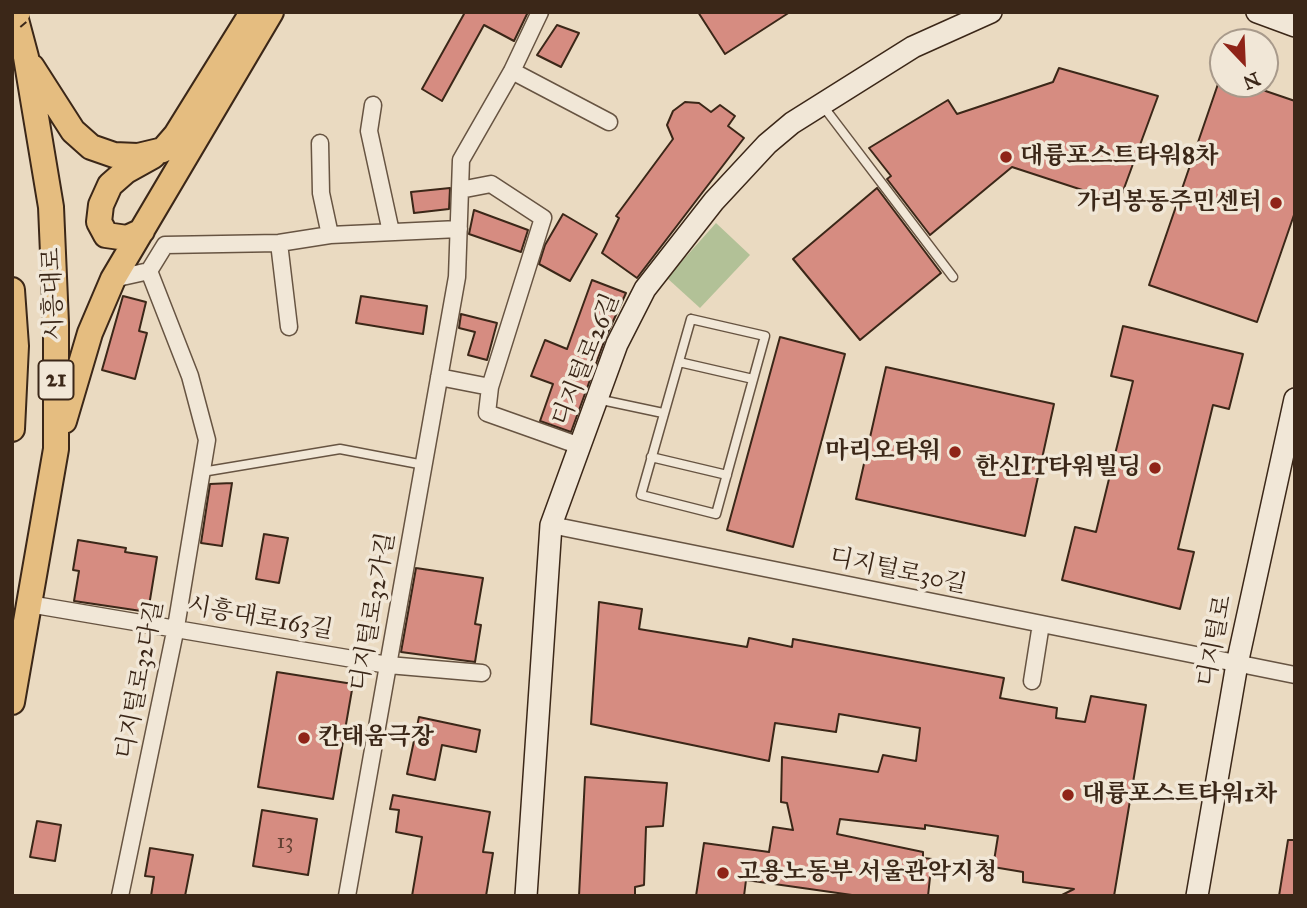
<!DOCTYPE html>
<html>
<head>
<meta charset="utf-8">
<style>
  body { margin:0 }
  #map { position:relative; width:1307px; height:908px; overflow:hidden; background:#eadac1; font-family:"IM FELL Great Primer",serif }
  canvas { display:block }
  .frame { position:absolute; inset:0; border:14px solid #3b2718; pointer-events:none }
  .north { position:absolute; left:1209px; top:28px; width:70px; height:70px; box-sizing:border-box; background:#f1e7d7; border:2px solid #a89a8b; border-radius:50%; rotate:157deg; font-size:19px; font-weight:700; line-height:28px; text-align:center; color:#3b2718 }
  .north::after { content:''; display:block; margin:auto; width:24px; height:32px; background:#8f2418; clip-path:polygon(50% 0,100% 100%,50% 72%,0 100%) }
</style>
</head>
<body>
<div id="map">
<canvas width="1307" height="908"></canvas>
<div class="frame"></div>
<div class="north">N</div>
</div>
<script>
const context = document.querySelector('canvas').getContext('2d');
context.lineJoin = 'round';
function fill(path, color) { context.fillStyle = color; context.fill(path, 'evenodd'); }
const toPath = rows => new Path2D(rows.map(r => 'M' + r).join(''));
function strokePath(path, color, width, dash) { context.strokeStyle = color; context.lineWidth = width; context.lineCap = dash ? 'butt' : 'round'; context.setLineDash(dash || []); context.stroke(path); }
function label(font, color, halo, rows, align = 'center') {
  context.font = font + ' "IM FELL Great Primer","Noto Serif KR",serif'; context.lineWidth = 7; context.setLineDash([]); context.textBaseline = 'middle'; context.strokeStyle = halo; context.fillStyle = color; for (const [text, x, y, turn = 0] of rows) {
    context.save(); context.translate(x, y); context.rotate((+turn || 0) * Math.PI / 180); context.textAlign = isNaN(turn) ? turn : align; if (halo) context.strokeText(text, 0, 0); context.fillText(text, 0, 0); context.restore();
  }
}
fill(toPath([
  [716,223,750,255,700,308,667,278]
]), '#b2c197');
const building = toPath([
  [461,12,528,12,514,41,484,25,442,101,422,89,464,14,461,12],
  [698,12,790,12,725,54,698,12],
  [557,25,579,33,561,67,537,55,557,25],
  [1059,68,1158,96,1119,202,1012,167,930,235,887,179,891,176,869,148,948,100,957,114,1053,82,1059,68],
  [1218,84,1245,84,1295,101,1295,212,1257,322,1149,285,1218,84],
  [685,102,699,103,711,112,720,105,735,116,728,126,744,138,637,278,602,253,619,218,616,216,673,139,667,125,673,111,685,102],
  [450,188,449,209,414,213,411,192,450,188],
  [877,188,941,273,860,340,793,259,877,188],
  [474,210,528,230,521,252,469,234,474,210],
  [563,214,597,234,570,281,539,264,545,245,563,214],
  [592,280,626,293,605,339,571,432,540,421,553,384,531,376,545,340,567,349,592,280],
  [123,296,146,302,139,331,147,333,135,379,102,370,123,296],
  [361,296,427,306,423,334,356,323,361,296],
  [461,314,497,323,487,360,468,355,475,332,459,328,461,314],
  [1123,326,1243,354,1229,409,1213,405,1178,549,1194,552,1180,609,1062,580,1075,527,1096,532,1133,381,1111,376,1123,326],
  [780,337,845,354,793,547,727,530,780,337],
  [886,367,1054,404,1025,536,856,499,886,367],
  [232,483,222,546,201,543,210,484,232,483],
  [264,534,288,538,279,583,256,579,264,534],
  [78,540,126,548,125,552,157,557,148,612,74,601,79,571,73,570,78,540],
  [416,568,483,578,475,624,481,625,475,662,401,652,416,568],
  [599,602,642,609,639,629,747,647,749,638,792,647,793,639,1004,678,1000,698,1057,708,1056,718,1085,722,1091,696,1146,705,1114,896,1060,896,1074,889,1023,882,1023,872,993,867,998,836,925,825,925,829,840,819,837,834,923,852,923,858,932,859,928,896,859,896,746,880,744,896,696,896,704,843,769,852,773,827,793,830,787,803,781,802,782,757,878,772,883,755,916,761,920,728,839,714,836,732,775,723,769,761,591,724,599,602],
  [277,672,353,684,333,799,258,787,277,672],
  [419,717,480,730,476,752,442,745,435,780,407,774,419,717],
  [585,777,667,783,663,826,646,827,644,885,635,887,635,896,579,896,585,777],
  [393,795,490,812,483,852,493,853,486,896,412,896,422,837,396,832,399,810,390,809,393,795],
  [262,810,317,819,308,875,253,866,262,810],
  [37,821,61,825,55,861,30,857,37,821],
  [1288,840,1295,840,1295,896,1279,896,1288,840],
  [150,848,193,855,185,896,151,896,154,877,145,876,150,848]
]);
fill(building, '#d68c81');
strokePath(building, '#3b2718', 2);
const lane = toPath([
  [823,106,953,277],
  [691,319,765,336,716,514,641,495,691,319],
  [679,362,753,379],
  [597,399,663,413],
  [651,457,727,475],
  [202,472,340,449,424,465]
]);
const street = toPath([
  [512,71,609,122],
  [373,105,369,131,391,232],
  [320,143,321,193,330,235],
  [460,190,491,184,543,218,490,387],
  [279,243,289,327],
  [113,279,149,271,165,245,279,243,330,235,459,229],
  [439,377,490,387,487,413,580,446],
  [551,525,1295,675],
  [29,604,388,665,482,673],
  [1032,681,1041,624],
  [120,896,176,627,207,440,190,376,149,271],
  [347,896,457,277,461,160,512,71,540,12]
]);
const secondary = toPath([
  [1257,12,1295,26],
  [526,896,551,525,617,344,645,289,714,201,767,144,792,123,913,47,991,12],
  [1197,896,1237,664,1295,399]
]);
const primary = toPath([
  [32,67,73,131,91,147,114,155,138,156,163,150,176,135,250,16],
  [142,231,127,238,106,235,99,222,101,205,110,185,126,171,153,156],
  [12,290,16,346,12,429],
  [64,421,90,333,113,279,271,12],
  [12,702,56,449,56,323,51,207,26,57,14,12]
]);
strokePath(lane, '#675442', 11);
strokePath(street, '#675442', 19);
strokePath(secondary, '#3b2718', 24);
strokePath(primary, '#3b2718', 28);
strokePath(lane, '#f1e7d7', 8);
strokePath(street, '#f1e7d7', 16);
strokePath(secondary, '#f1e7d7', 21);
strokePath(primary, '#e5bd80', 24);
const primaryBridge = toPath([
  [12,17,18,12]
]);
strokePath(primaryBridge, '#3b2718', 28, []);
strokePath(primaryBridge, '#e5bd80', 24);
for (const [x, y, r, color] of [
  [1006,157,7,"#8f2418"],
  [1276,203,7,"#8f2418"],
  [955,452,7,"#8f2418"],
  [1155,468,7,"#8f2418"],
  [304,738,7,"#8f2418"],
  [1068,795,7,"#8f2418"],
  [723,873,7,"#8f2418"]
]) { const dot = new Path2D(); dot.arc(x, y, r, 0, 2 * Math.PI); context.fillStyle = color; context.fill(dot); strokePath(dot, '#f1e7d7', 2.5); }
label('21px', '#624032', null, [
  ["13",285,843]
]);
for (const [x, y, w] of [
  [56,380,35]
]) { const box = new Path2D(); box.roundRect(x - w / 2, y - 19.5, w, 39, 5); context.fillStyle = '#f1e7d7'; context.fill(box); strokePath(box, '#3b2718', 2); }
label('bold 23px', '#3b2718', null, [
  ["21",56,380]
]);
label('bold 24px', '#3b2718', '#f1e7d7', [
  ["대륭포스트타워8차",1020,157],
  ["가리봉동주민센터",1262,203,"right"],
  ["마리오타워",941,452,"right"],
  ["한신IT타워빌딩",1141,468,"right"],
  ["칸태움극장",318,738],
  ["대륭포스트타워1차",1082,795],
  ["고용노동부 서울관악지청",737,873]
], 'left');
label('24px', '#3b2718', '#f1e7d7', [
  ["시흥대로",54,294,-92],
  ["디지털로26길",587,360,-68],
  ["디지털로30길",898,572,12],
  ["디지털로32가길",374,612,-80],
  ["시흥대로163길",260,619,10],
  ["디지털로",1216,641,-79],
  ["디지털로32다길",141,680,-79]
]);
</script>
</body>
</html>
